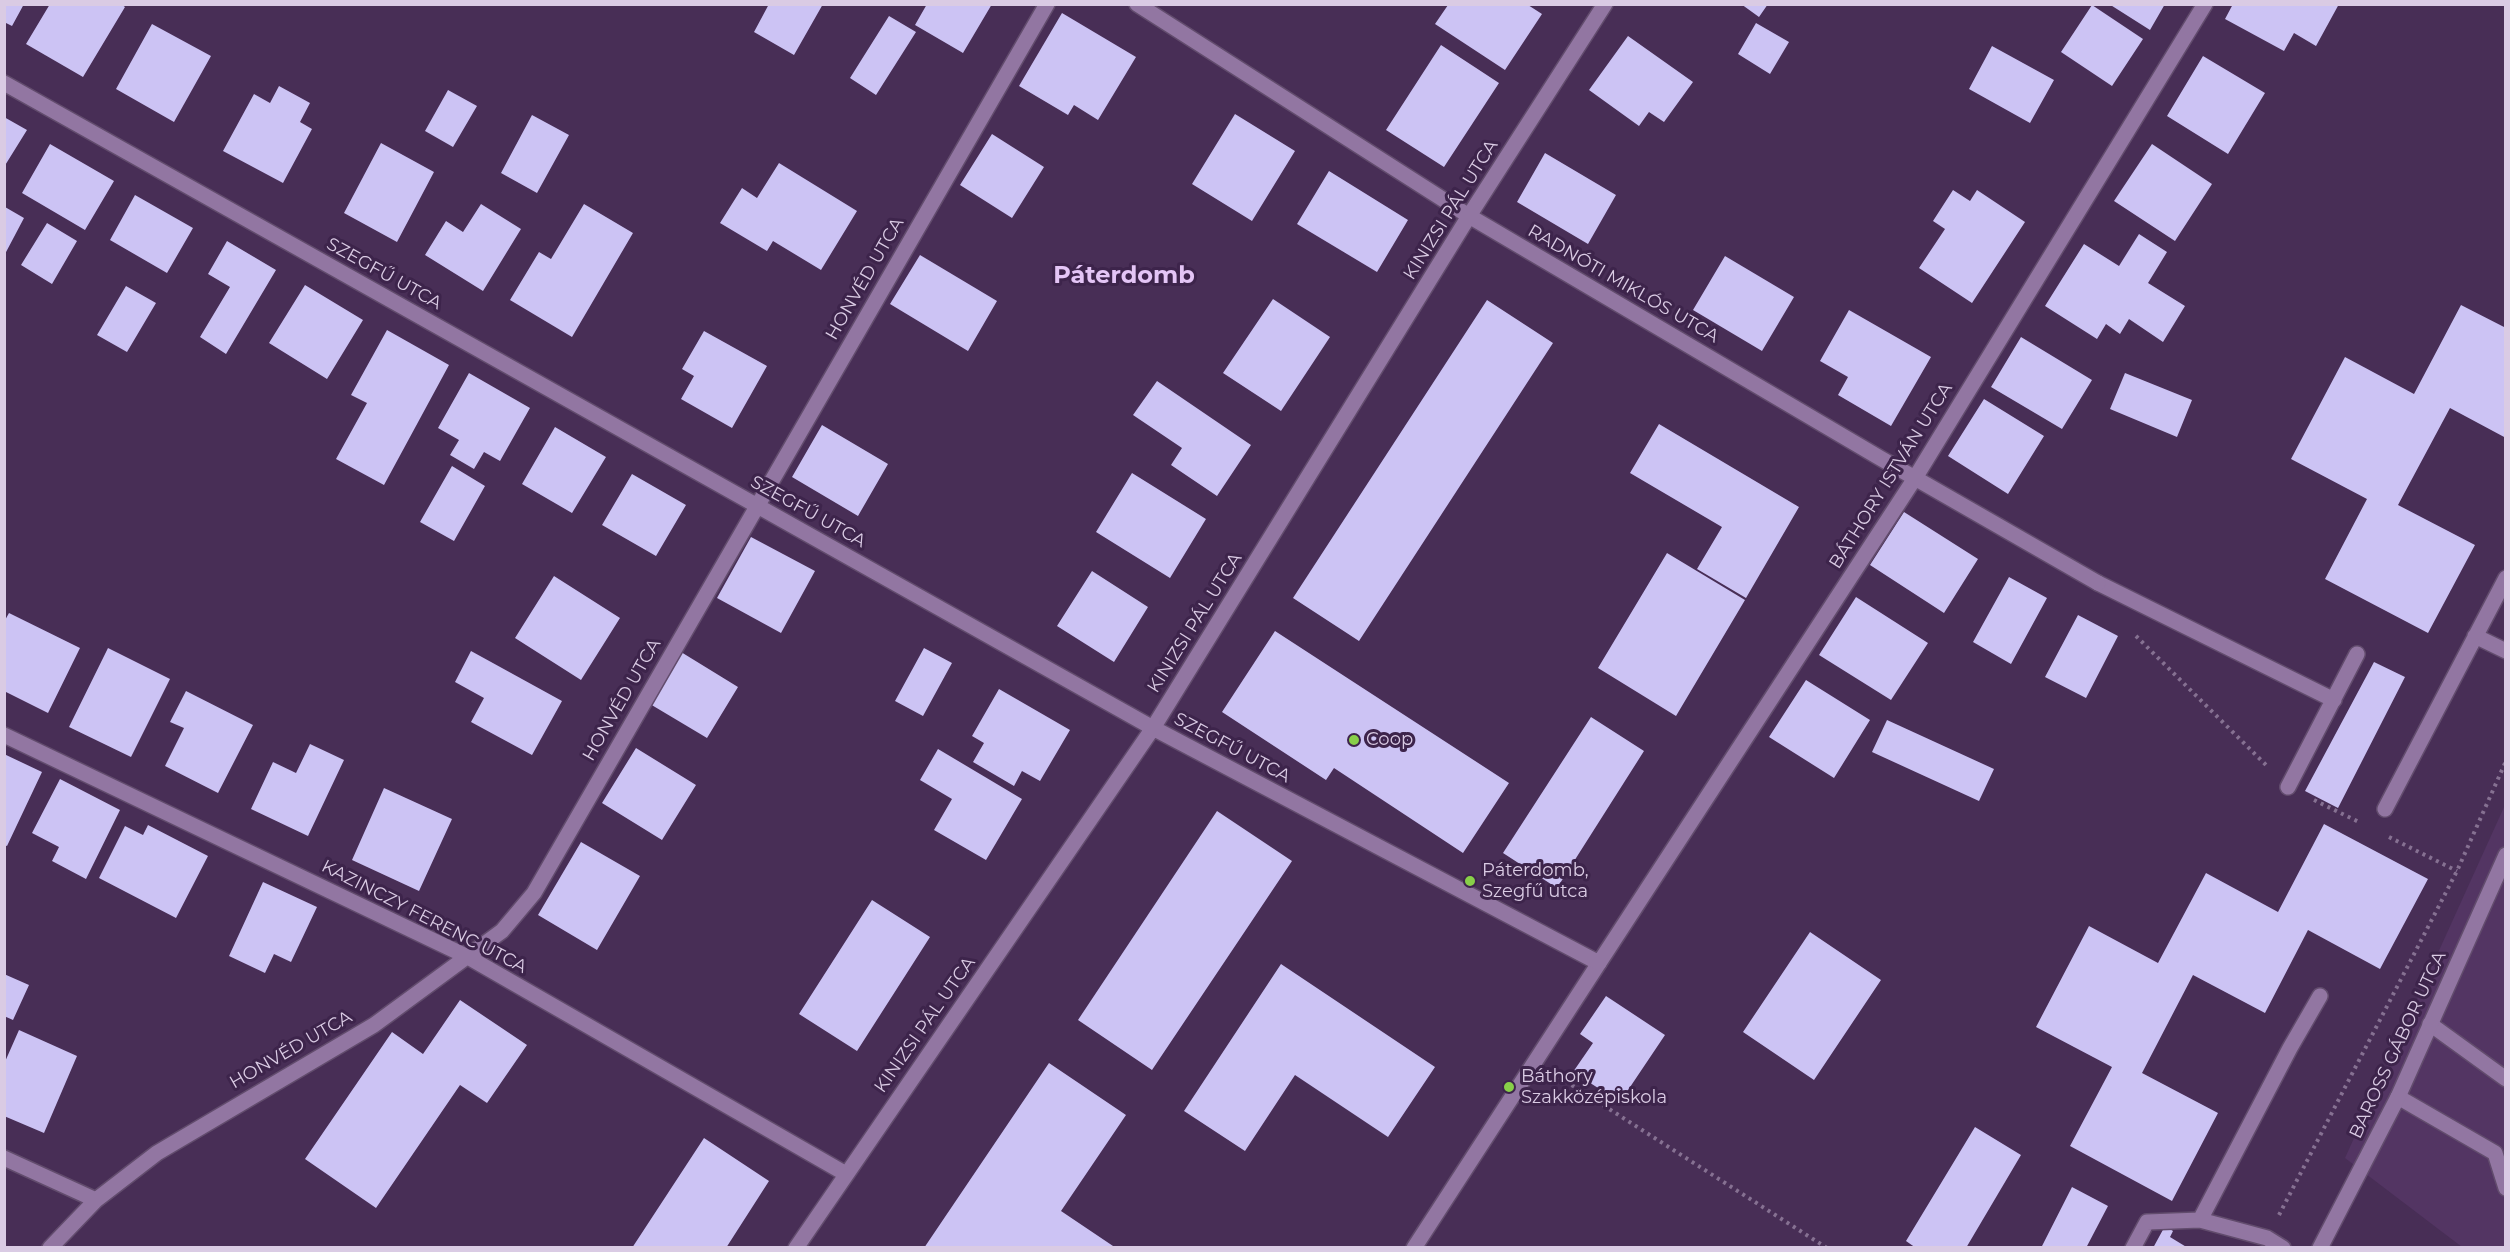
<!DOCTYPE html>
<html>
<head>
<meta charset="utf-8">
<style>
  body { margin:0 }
  #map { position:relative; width:2510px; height:1252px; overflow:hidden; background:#482e56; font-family:Montserrat,sans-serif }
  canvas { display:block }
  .frame { position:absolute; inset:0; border:6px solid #dacbe4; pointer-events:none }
</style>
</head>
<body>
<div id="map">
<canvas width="2510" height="1252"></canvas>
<div class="frame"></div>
</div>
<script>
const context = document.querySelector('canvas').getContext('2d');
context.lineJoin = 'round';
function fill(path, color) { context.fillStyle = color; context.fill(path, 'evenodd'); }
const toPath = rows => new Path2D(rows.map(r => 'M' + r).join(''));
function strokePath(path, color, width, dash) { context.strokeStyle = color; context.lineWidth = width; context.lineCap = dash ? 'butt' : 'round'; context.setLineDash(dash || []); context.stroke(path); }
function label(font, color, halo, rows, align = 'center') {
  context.font = font + ' Montserrat,sans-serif'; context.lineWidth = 6; context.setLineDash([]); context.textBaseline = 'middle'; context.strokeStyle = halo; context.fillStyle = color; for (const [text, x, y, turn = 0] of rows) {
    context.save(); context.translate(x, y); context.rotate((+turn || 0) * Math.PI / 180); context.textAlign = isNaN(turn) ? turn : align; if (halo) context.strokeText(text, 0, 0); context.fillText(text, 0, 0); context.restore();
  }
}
fill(toPath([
  [2505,805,2505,1247,2462,1247,2345,1158]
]), '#533563');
fill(toPath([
  [4,4,24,4,12,26,4,22],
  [50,4,121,4,125,7,83,77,26,44],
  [769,4,823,4,794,55,754,32],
  [927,4,992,4,963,53,915,25],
  [1741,4,1768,4,1759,17],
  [2109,4,2165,4,2150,30],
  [2233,4,2339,4,2316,46,2294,33,2284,51,2225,19],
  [1448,5,1528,5,1542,14,1505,70,1435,24],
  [2092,5,2143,39,2112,86,2061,52],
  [1062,13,1136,57,1098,120,1074,105,1068,115,1019,86],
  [889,16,916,32,876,95,850,78],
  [1756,23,1789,42,1770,74,1738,54],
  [152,24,211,56,174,122,116,89],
  [1628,36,1693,82,1664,122,1649,112,1639,126,1589,90],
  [1441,45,1499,83,1444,167,1386,130],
  [1992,46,2054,80,2030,123,1969,89],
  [2203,56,2265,93,2228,154,2167,116],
  [279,86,310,103,300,122,312,129,283,183,223,151,254,94,270,103],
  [448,90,477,106,453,147,425,131],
  [1235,114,1295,151,1252,221,1192,184],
  [532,115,569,135,537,193,501,173],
  [4,117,27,130,4,167],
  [992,134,1044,167,1012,218,960,185],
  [381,143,434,172,397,242,344,213],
  [50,144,114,181,85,230,22,193],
  [2152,144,2212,184,2175,241,2114,201],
  [1545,153,1616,195,1588,244,1517,202],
  [779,163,857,211,821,270,773,241,767,251,720,223,742,188,757,198],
  [1329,171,1408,220,1377,272,1297,224],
  [1953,190,1970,201,1977,190,2025,222,1972,303,1919,268,1945,229,1933,221],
  [135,195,193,228,167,273,110,240],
  [481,204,521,229,483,291,425,255,446,221,463,232],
  [584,204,633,233,572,337,510,300,539,252,551,259],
  [5,207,24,218,5,254],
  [47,223,77,241,52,284,21,265],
  [2139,234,2167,252,2148,283,2185,306,2163,342,2129,319,2120,334,2106,324,2097,339,2045,306,2084,244,2119,266],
  [227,241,276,270,226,354,200,337,230,287,208,274],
  [920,255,997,301,968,351,890,304],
  [1725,256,1794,297,1762,351,1693,310],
  [305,285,363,320,327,379,269,343],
  [126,286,156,303,127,352,97,335],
  [1273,299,1330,337,1281,411,1223,373],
  [1487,300,1553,343,1359,641,1293,598],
  [2461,305,2506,328,2506,438,2450,408,2398,505,2475,545,2428,633,2325,579,2367,499,2291,459,2345,357,2414,394],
  [1849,310,1931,357,1891,426,1838,395,1848,377,1820,361],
  [387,330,449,365,384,485,336,459,367,403,351,395],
  [704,331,767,366,732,428,681,399,694,376,682,369],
  [2021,337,2092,380,2062,429,1991,387],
  [469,373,530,408,500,461,484,452,474,469,450,455,459,440,438,428],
  [2125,373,2192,400,2177,437,2110,409],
  [1157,381,1251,445,1217,496,1171,465,1182,448,1133,415],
  [1984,399,2044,436,2008,494,1948,456],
  [1659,424,1799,507,1746,598,1697,569,1722,527,1630,473],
  [822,425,888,464,858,516,792,477],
  [555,427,606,457,572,513,522,484],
  [452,466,485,486,454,541,420,522],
  [1132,473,1206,519,1170,578,1096,532],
  [632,474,686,505,656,556,602,525],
  [1904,512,1978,559,1944,613,1870,565],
  [751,537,815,571,781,633,717,598],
  [1667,553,1745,600,1676,716,1598,668],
  [1092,571,1148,607,1114,662,1057,626],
  [554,576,620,618,581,680,515,638],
  [2009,577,2047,598,2011,664,1973,642],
  [1856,597,1928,643,1891,700,1819,655],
  [9,613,80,648,48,713,4,691,4,622],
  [2078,615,2118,636,2086,698,2045,677],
  [1275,631,1509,783,1463,853,1334,768,1326,780,1222,712],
  [108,648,170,679,131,757,69,727],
  [924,648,952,663,923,716,895,701],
  [471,651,562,701,532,755,471,722,484,698,455,682],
  [681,652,738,687,707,738,650,704],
  [2374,662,2405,677,2338,808,2305,791],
  [1806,680,1870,720,1834,778,1769,737],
  [999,689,1070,730,1040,781,1022,771,1014,786,973,762,984,743,972,736],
  [186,691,253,725,218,793,165,766,184,728,170,722],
  [1591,717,1644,751,1557,888,1503,853],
  [1887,720,1994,769,1979,801,1872,752],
  [310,744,344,760,308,836,251,809,273,762,296,773],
  [636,748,696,785,662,840,602,803],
  [938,749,1022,799,986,860,934,830,952,799,920,780],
  [4,754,42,772,7,846,4,845],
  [60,779,120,810,86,879,52,861,59,847,32,833],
  [384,788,452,819,419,891,352,860],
  [1217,811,1292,861,1152,1070,1078,1020],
  [2324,824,2428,879,2380,969,2308,930,2265,1013,2193,975,2142,1073,2218,1113,2172,1201,2070,1146,2112,1067,2036,1027,2089,926,2158,963,2206,873,2278,912],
  [148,825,208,856,176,918,99,878,125,826,143,835],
  [581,842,640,876,597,950,538,915],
  [263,882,317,907,291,962,274,954,265,973,229,956],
  [872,900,930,937,857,1051,799,1014],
  [1810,932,1881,980,1814,1080,1743,1032],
  [1281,964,1435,1067,1388,1137,1295,1075,1245,1151,1184,1111],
  [4,974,29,985,13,1020,4,1016],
  [1606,996,1665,1035,1620,1102,1573,1072,1593,1043,1580,1034],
  [460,1000,527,1045,487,1103,460,1085,376,1208,305,1159,392,1032,423,1054],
  [19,1030,77,1056,44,1133,4,1116,4,1064],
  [1049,1063,1126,1115,1061,1211,1116,1248,924,1248],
  [1975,1127,2021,1155,1966,1248,1916,1248,1906,1241],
  [704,1138,769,1181,726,1248,632,1248],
  [2072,1187,2108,1206,2086,1248,2041,1248],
  [2165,1226,2173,1231,2170,1237,2188,1248,2153,1248]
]), '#ccc3f4');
const service = toPath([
  [2098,583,2334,700],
  [2475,636,2506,651],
  [2288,787,2357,654],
  [2385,809,2506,578],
  [2430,1024,2506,1079],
  [2398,1097,2495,1153,2506,1188],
  [2200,1220,2290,1048,2320,996],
  [1414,1248,1599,963],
  [2133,1248,2147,1222,2200,1220,2267,1238,2283,1248]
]);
const minor = toPath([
  [1137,4,1469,216,1880,458,2098,583],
  [4,83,1153,728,1599,963,1915,478,2205,4],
  [4,735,468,957,846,1174],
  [4,1158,96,1200],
  [50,1248,96,1200,157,1153,374,1025,502,931,534,893,1047,4],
  [796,1248,1153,728,1469,216,1605,4],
  [2320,1248,2398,1097,2506,855]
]);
strokePath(service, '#624c6d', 18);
strokePath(minor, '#624c6d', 18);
strokePath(toPath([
  [2136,636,2267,766],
  [2314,800,2361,823],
  [2389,837,2457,871],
  [1559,1077,1827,1248],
  [2279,1215,2457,871,2506,761]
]), '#867192', 4, [3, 4.5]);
strokePath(service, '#9276a2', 15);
strokePath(minor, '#9276a2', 15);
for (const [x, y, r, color] of [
  [1354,740,6,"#88cf49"],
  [1470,881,6,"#88cf49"],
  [1509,1087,6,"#88cf49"]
]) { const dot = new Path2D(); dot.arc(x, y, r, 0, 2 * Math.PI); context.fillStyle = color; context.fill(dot); strokePath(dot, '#3d244b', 2); }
label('18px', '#dacbe4', '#3d244b', [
  ["KINIZSI PÁL UTCA",1451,210,-58],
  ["SZEGFŰ UTCA",384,274,29],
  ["HONVÉD UTCA",865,279,-60],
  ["RADNÓTI MIKLÓS UTCA",1623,284,30],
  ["BÁTHORY ISTVÁN UTCA",1891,476,-58],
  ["SZEGFŰ UTCA",808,512,29],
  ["KINIZSI PÁL UTCA",1195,623,-58],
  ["HONVÉD UTCA",622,700,-60],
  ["SZEGFŰ UTCA",1232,748,28],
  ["KAZINCZY FERENC UTCA",424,917,27],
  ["KINIZSI PÁL UTCA",925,1025,-55],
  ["BAROSS GÁBOR UTCA",2398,1045,-65],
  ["HONVÉD UTCA",291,1050,-30]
]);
label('18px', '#dacbe4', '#3d244b', [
  ["Coop",1366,740],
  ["Páterdomb,",1482,871],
  ["Szegfű utca",1482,892],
  ["Báthory",1521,1077],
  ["Szakközépiskola",1521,1098]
], 'left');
label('bold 24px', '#e4c5f6', '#3d244b', [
  ["Páterdomb",1124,276]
]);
</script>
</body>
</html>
